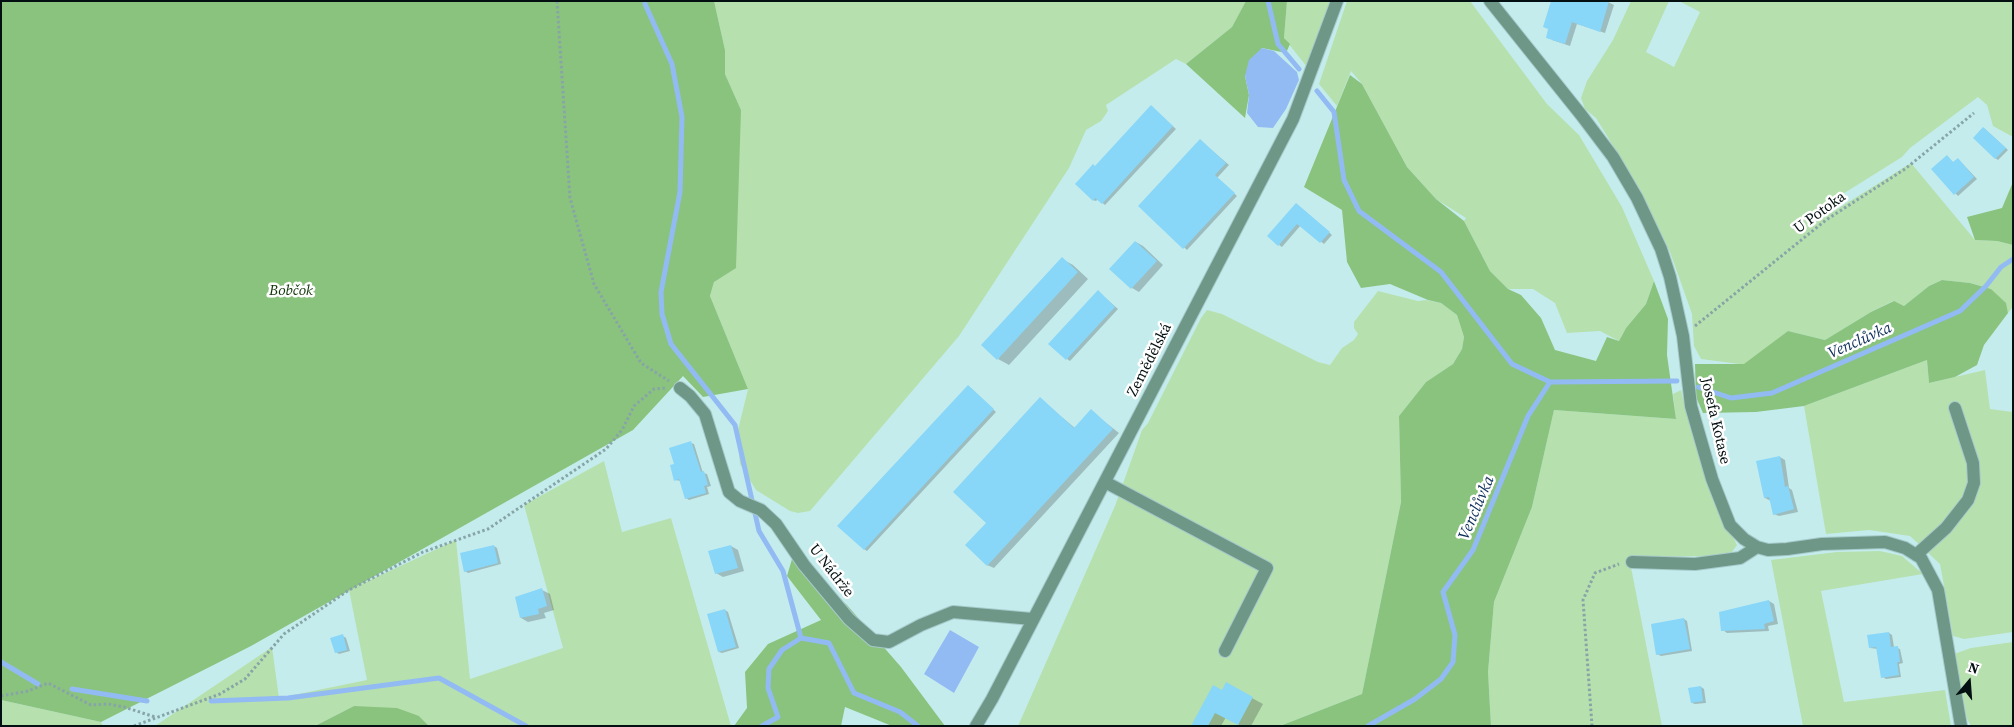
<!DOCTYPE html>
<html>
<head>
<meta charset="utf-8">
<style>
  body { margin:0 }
  #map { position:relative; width:2014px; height:727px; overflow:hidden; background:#c5eced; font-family:"Source Serif 4",serif }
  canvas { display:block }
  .frame { position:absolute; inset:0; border:2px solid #030f10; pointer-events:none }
  .north { position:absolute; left:1944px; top:657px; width:50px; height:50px; -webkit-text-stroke:4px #fff; paint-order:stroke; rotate:18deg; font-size:14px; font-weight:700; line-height:20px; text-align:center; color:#030f10 }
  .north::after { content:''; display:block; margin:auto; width:18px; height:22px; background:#030f10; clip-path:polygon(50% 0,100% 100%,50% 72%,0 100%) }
</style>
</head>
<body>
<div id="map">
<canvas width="2014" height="727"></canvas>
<div class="frame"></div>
<div class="north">N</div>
</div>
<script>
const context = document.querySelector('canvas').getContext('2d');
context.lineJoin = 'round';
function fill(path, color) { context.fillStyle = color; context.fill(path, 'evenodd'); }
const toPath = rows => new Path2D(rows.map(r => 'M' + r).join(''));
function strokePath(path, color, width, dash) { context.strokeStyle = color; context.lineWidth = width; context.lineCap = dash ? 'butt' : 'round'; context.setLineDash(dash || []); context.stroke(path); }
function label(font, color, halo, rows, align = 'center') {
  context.font = font + ' "Source Serif 4",serif'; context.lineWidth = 5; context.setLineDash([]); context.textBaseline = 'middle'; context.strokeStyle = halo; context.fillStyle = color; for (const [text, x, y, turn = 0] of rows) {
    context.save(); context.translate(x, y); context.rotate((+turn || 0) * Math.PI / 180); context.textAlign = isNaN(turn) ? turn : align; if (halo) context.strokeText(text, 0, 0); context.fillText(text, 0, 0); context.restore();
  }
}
fill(toPath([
  [714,1,1246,1,1246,2,1232,27,1186,64,1176,59,1106,105,1108,111,1101,121,1086,130,1069,168,959,336,810,511,798,513,790,511,756,490,740,464,737,434,748,389,710,296,714,282,741,110,725,74,725,50],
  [1287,1,1331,1,1307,67,1284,38],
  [1347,1,1470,1,1547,104,1579,135,1622,207,1654,281,1646,304,1626,328,1619,341,1600,331,1567,333,1555,303,1533,289,1508,289,1490,271,1464,221,1466,218,1436,199,1407,167,1362,84,1351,71,1337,106,1319,84],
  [1631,1,1669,1,1646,52,1674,67,1700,12,1679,1,2013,1,2013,137,1993,126,1987,105,1978,97,1910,148,1902,157,1814,212,1823,218,1911,163,1975,240,1997,241,2013,245,2013,307,2008,313,2005,303,1991,289,1970,283,1942,280,1929,286,1904,306,1893,301,1871,312,1825,340,1788,331,1747,365,1701,359,1694,346,1692,314,1670,252,1639,188,1596,118,1585,109,1581,98,1587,81,1613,40],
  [1378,291,1418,301,1426,300,1441,303,1457,315,1464,337,1462,349,1453,364,1426,382,1399,416,1401,502,1362,694,1280,726,1018,726,1115,506,1142,430,1148,423,1201,318,1207,310,1222,314,1318,362,1330,365,1342,348,1354,340,1358,334,1354,328,1354,322],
  [1927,360,1929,383,1985,370,1990,409,2013,412,2013,632,1964,639,1953,636,1940,564,1910,536,1869,530,1826,534,1804,406],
  [1681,390,1690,427,1719,509,1737,545,1732,552,1714,556,1629,557,1662,726,1491,726,1488,672,1494,602,1532,507,1554,410,1676,419,1673,394],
  [604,461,622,532,671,518,731,726,429,726,419,716,354,706,315,726,155,726,272,647,279,698,367,680,349,590,456,540,470,679,563,648,524,505],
  [1880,551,1902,556,1923,574,1821,591,1844,702,1945,690,1951,726,1803,726,1771,560,1837,552],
  [2013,642,2013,726,1971,726,1967,719,1954,654,1971,648],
  [1,700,101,722,103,726,1,726]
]), '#b7e0af');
fill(toPath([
  [1,1,714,1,725,50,725,74,741,110,736,268,714,282,710,296,748,389,703,397,683,376,633,430,251,646,101,722,1,700],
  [1246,1,1287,1,1284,38,1290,44,1286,53,1262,48,1245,76,1249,95,1245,118,1186,64,1232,27],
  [1350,75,1362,84,1407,167,1436,199,1464,221,1490,271,1508,289,1521,295,1541,318,1555,350,1596,361,1607,337,1619,341,1626,328,1646,304,1654,281,1668,319,1667,355,1676,419,1554,410,1532,507,1494,602,1488,672,1491,726,1280,726,1362,694,1401,502,1399,416,1426,382,1453,364,1462,349,1464,337,1457,315,1441,303,1428,300,1390,284,1361,288,1347,262,1342,210,1304,187],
  [2013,182,2013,245,1997,241,1975,240,1967,217,2002,208],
  [1942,280,1970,283,1991,289,2006,303,2008,313,1984,345,1977,365,1955,377,1929,383,1927,360,1804,406,1756,412,1703,413,1696,397,1695,364,1744,364,1788,331,1825,340,1871,312,1894,301,1904,306,1929,286],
  [792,559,847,605,901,667,945,726,892,726,845,707,841,726,734,726,747,708,745,672,768,644,821,620,787,576],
  [354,706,397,708,419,716,429,726,315,726]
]), '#8ac37e');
fill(toPath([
  [1262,48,1274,51,1297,72,1299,80,1286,109,1273,128,1258,127,1247,113,1249,95,1245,76,1249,60],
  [950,630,979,647,954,693,924,674]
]), '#93bbf3');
fill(toPath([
  [1572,1,1606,1,1614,5,1605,33,1577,24,1570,46,1552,40],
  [1154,109,1176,129,1105,205,1098,199,1096,201,1093,200],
  [1984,128,2008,150,1998,160,1995,158],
  [1200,140,1229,165,1217,178,1237,196,1187,250,1140,206],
  [1947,157,1954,163,1958,160,1961,162,1977,179,1958,196,1933,170],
  [1299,206,1332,235,1324,244,1301,225,1282,247,1279,245],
  [1136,242,1143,246,1163,265,1139,292,1132,288],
  [1062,259,1073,265,1088,279,1009,365,998,359],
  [1101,294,1118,309,1070,361,1067,359],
  [971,388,996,412,867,551,864,549],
  [1040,399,1075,428,1091,411,1119,433,994,568,987,565,987,523],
  [691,443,694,444,703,473,707,474,711,486,707,487,709,494,689,500,686,498,681,481,675,480,675,465],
  [1780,457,1785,460,1789,488,1792,490,1798,512,1779,516,1774,514,1771,501,1765,498],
  [494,546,497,548,501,564,468,573,465,571],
  [731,546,738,550,744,571,723,577,716,573],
  [542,590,550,594,554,610,544,613,546,618,528,622,521,618],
  [1769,601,1774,604,1778,624,1768,626,1769,631,1727,633,1723,630],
  [725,610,728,612,739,648,722,653,719,652],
  [1684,619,1687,621,1692,651,1661,656,1657,654],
  [1889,633,1892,635,1894,647,1900,649,1903,663,1899,664,1901,677,1886,679,1883,677,1878,649,1870,648],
  [343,636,346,638,350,651,339,654,336,652],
  [1226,684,1263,704,1251,726,1241,726,1226,717,1221,726,1193,726,1222,692],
  [1701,687,1704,689,1706,703,1695,704,1692,703]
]), '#0003');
strokePath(toPath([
  [1268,1,1278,44,1299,69],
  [645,4,672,64,682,117,680,192,661,292,662,314,671,344,735,425,759,531,783,571,801,638],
  [1317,91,1334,112,1344,180,1359,211,1441,272,1512,364,1550,382],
  [1698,387,1731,398,1772,393,1960,311,1986,286,2001,267,2013,259],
  [1,662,38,684],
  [72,689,147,701],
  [211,701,288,698,439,678,526,726],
  [762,726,778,717,768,688,769,669,782,650,801,638,829,643,854,693,900,712,918,726],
  [1368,726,1415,699,1441,679,1453,662,1455,635,1443,592,1473,550,1528,416,1550,382,1677,381]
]), '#93bbf3', 5);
fill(toPath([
  [1551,1,1609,1,1600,32,1572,22,1565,44,1546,38,1548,29,1543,27],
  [1151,105,1173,126,1102,204,1095,198,1093,201,1075,184,1093,164,1095,166],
  [1983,127,2006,148,1995,159,1973,138],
  [1200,139,1226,163,1215,175,1235,193,1183,249,1138,206],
  [1947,155,1953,162,1958,158,1974,177,1954,195,1931,169],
  [1296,203,1330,232,1320,243,1297,224,1278,246,1267,236],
  [1135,241,1157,261,1131,289,1109,269],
  [1062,257,1078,272,997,360,981,345],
  [1098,290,1115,307,1066,360,1048,344],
  [968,385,994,409,864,550,837,526],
  [1040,397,1074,428,1091,409,1113,429,987,566,965,545,986,523,953,492],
  [691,441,701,472,704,471,708,485,704,486,706,493,685,499,679,479,674,481,670,465,674,464,669,448],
  [1780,456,1785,487,1788,486,1794,509,1773,515,1769,497,1764,498,1756,461],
  [494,545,498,563,464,572,460,553],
  [731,545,738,568,715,574,708,551],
  [542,588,547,606,538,609,539,614,520,618,515,597],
  [1769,600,1774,621,1764,624,1765,629,1721,631,1719,612],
  [725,609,736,647,718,652,707,614],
  [1684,618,1690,649,1656,655,1651,624],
  [1889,632,1891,647,1898,646,1900,662,1897,662,1899,675,1881,678,1876,647,1869,648,1867,635],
  [343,634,347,650,335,653,330,638],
  [1226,682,1253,697,1238,725,1215,713,1208,726,1191,726,1213,685,1222,690],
  [1701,686,1703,701,1691,703,1688,688]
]), '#88d6f8');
const minor = toPath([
  [1490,1,1582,116,1613,157,1637,198,1661,249,1670,277,1683,336,1691,406,1712,479,1730,525,1744,539,1757,547,1768,550,1787,549,1822,544,1885,542,1905,548,1921,558,1938,590,1961,726],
  [680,388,690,396,705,414,729,492,740,501,761,510,776,524,804,565,849,619,873,640,889,642,921,625,953,612,1032,619],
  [1105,482,1267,568,1225,651],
  [1916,555,1946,528,1968,500,1974,483,1973,463,1955,408],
  [1632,562,1695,564,1740,558,1757,547],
  [976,726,992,699,1293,119,1337,1]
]);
strokePath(minor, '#a6c9ca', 14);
strokePath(toPath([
  [557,1,570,198,594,284,641,363,669,381],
  [1695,326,1826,220,1905,169,1974,113],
  [1,696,28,691,48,683,91,705,108,704,124,707,155,717],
  [134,726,220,694,245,679,284,634,349,590,423,552,488,529,606,449,622,430,634,406,654,389,667,388],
  [1592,726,1583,600,1595,573,1619,564]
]), '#87a5a6', 3, [2.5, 2.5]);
strokePath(minor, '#6e9787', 12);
label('15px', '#030f10', '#fff', [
  ["U Potoka",1820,213,-36],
  ["Zemědělská",1150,360,-63],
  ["Josefa Kotase",1715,421,77],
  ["U Nádrže",831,571,52]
]);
label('italic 15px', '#0e3505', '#fff', [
  ["Bobčok",291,291]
]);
label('italic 16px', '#0d2e59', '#fff', [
  ["Venclůvka",1860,341,-24],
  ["Venclůvka",1477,508,-67]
]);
</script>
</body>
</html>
